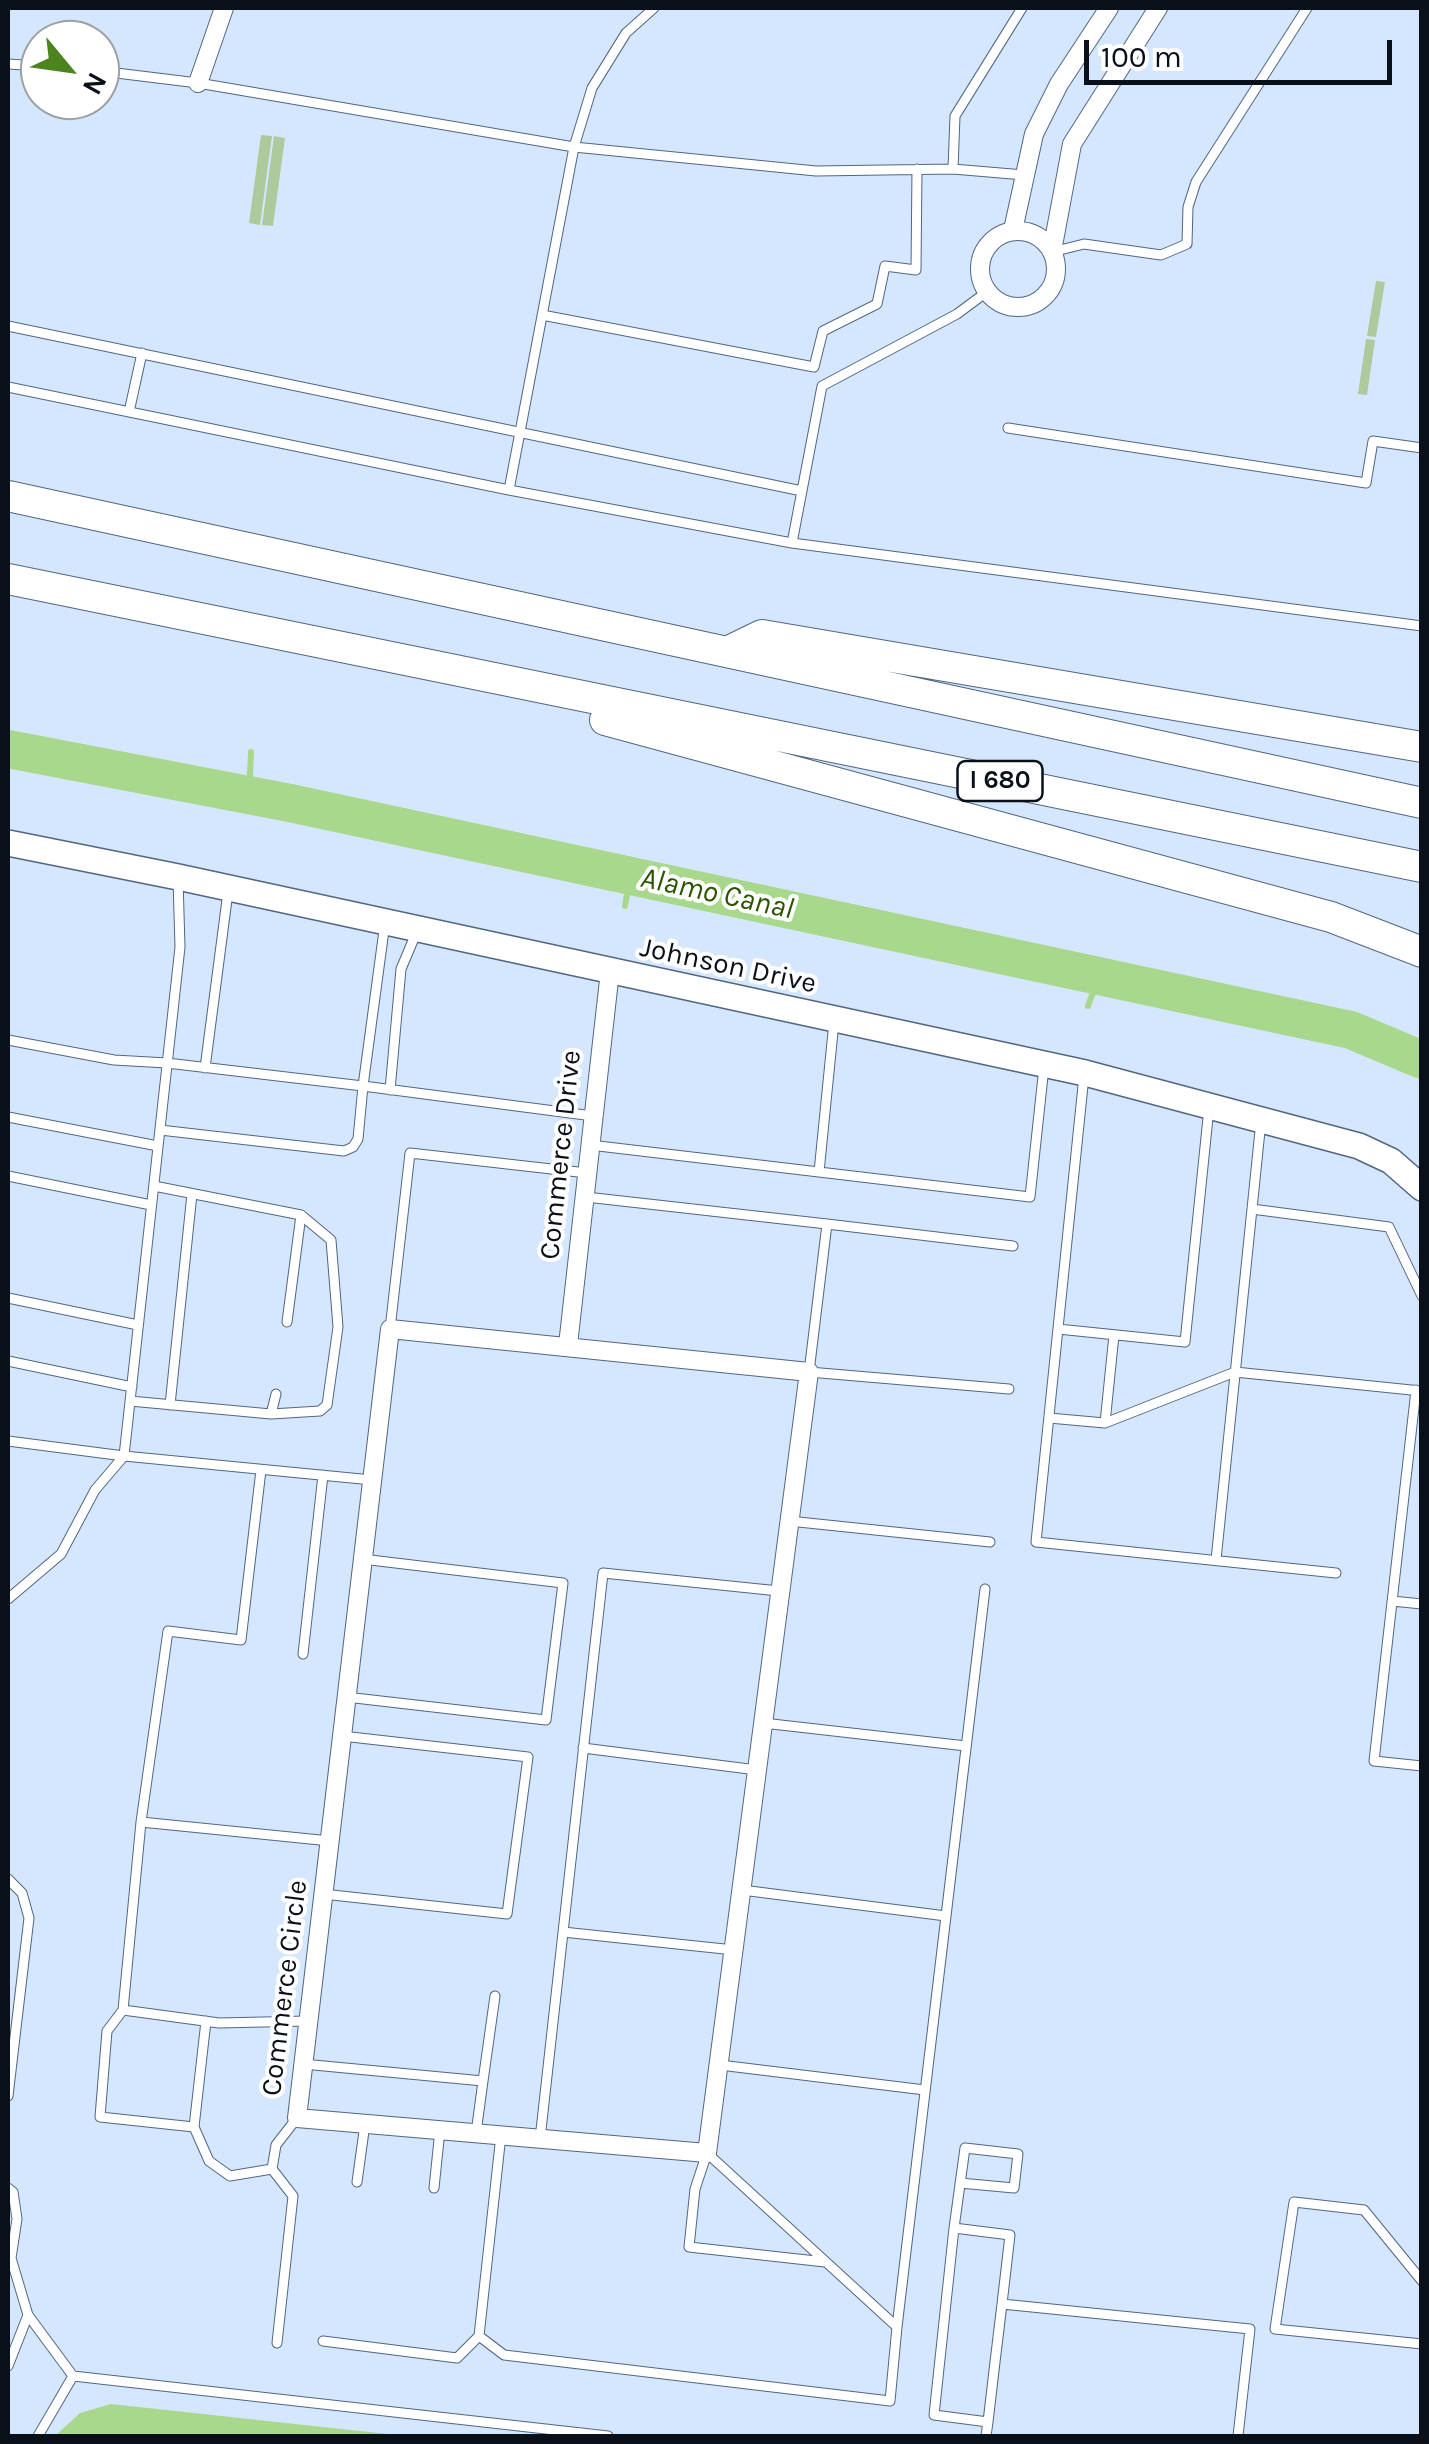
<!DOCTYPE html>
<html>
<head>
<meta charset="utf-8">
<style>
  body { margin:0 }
  #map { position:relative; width:1429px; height:2444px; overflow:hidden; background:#d5e7ff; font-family:Karla,sans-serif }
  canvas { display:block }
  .frame { position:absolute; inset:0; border:10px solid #09101a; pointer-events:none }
  .north { position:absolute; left:20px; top:20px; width:100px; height:100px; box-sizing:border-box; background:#fff; border:2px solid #9d9fa3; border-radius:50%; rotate:119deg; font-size:28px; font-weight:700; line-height:40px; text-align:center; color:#09101a }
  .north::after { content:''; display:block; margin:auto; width:35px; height:45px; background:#4c841e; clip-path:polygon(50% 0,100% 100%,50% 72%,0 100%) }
  .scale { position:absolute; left:1084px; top:40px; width:308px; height:45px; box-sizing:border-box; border:5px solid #09101a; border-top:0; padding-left:12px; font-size:30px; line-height:35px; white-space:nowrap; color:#09101a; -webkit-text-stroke:8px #fff; paint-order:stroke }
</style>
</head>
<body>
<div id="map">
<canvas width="1429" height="2444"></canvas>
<div class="frame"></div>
<div class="north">N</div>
<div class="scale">100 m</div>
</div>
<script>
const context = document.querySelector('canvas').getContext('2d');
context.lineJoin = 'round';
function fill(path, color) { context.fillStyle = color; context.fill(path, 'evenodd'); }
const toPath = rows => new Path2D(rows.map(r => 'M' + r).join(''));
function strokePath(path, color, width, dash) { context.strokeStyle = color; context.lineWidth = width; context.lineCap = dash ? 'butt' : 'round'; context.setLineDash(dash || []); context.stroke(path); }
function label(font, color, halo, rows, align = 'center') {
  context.font = font + ' Karla,sans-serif'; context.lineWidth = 8; context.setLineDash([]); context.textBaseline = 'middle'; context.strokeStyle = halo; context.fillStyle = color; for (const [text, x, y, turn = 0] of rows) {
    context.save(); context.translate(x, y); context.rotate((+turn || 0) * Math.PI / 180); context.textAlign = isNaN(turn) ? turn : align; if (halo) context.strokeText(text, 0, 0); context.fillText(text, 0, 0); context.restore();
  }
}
fill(toPath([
  [261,135,272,136,260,225,249,223],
  [274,136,285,138,273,226,262,225],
  [1376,281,1385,282,1376,337,1367,336],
  [1366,339,1375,340,1367,395,1358,394]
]), '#acca9b');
fill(toPath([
  [111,2404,406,2436,55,2436,80,2413]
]), '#a8d88c');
strokePath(toPath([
  [249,794,251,752],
  [625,906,630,876],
  [1088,1006,1099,976]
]), '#a8d88c', 6);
strokePath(toPath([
  [8,749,290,803,1351,1030,1422,1060]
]), '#a8d88c', 38);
const lane = toPath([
  [8,64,40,66],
  [100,71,198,83,574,147,816,171,953,169,1024,175],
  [953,169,955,116,1022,8],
  [1052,252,1084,244,1161,255,1187,244,1188,207,1196,182,1307,8],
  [542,315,814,367,823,331,877,304,885,266,916,270,917,169],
  [8,326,802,491],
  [8,387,509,490,574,147,592,88,626,33,654,8],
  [129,412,142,353],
  [1008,428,1366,483,1373,441,1422,448],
  [509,490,792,543,822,386,957,314,988,291],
  [792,543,1422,626],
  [385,923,363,1086,593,1116],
  [834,1022,819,1172,1030,1197,1044,1067],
  [8,1040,114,1060,167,1063,363,1086,358,1139,353,1147,344,1151,160,1130],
  [205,1068,228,892],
  [1084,1076,1036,1542,1336,1573],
  [390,1090,401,969,417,931],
  [8,1117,158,1146],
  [590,1145,819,1172],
  [8,1176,151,1205],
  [154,1186,301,1215,287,1322],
  [586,1197,827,1224],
  [1252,1209,1389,1227,1422,1296],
  [8,1298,138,1325],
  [390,1329,410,1153,587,1173],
  [1058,1329,1185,1342,1209,1108],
  [8,1361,132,1387],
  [1009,1389,809,1372,827,1224,1013,1246],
  [1416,1390,1374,1761,1422,1766],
  [130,1401,271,1414,320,1411,327,1405,338,1327,331,1240,301,1215],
  [170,1405,192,1194],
  [271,1414,276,1394],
  [1049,1418,1105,1423,1235,1372,1421,1391],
  [1105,1423,1114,1335],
  [8,1441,124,1456,372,1480],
  [789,1521,990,1542],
  [1216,1560,1261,1121],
  [8,1599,61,1554,95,1490,124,1456,180,947,178,879],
  [1392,1601,1422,1604],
  [303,1654,323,1475],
  [346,1697,546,1720,563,1583,362,1559],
  [763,1723,966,1746],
  [583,1748,757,1770],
  [141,1822,168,1631,241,1640,261,1470],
  [8,1879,22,1893,29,1918,8,2096],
  [742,1890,946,1916],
  [323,1894,507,1914,528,1757,342,1736],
  [563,1932,734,1950],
  [123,2010,107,2031,100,2117,194,2127],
  [206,2021,194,2127,209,2161,230,2176,272,2169],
  [308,2021,219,2023,123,2010,141,1822,330,1841],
  [303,2064,483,2081,495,1996],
  [720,2065,925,2090],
  [476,2133,483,2081],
  [540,2139,603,1573,779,1591],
  [357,2182,365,2124],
  [8,2188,13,2192,17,2219,11,2258,28,2315,73,2376,38,2436],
  [434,2188,440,2130],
  [954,2228,965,2148,1018,2154,1014,2188,960,2183],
  [1422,2281,1364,2210,1294,2202,1275,2329,1422,2344],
  [1002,2304,1250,2329,1238,2436],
  [897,2327,985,1589],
  [479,2336,504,2355,890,2401,897,2327,707,2153,695,2189,689,2247,825,2262],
  [323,2341,457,2358,479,2336,501,2135],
  [277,2343,293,2196,272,2169,276,2145,297,2118],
  [8,2366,28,2315],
  [73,2376,608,2436],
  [986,2436,988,2422,995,2362,1002,2304,1010,2235,954,2228,934,2415,988,2422]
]);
const street = toPath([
  [198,83,224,8],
  [1013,230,1034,134,1059,84,1109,8],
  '980 269a38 38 0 1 1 76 0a38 38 0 1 1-76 0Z',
  [1052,251,1072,144,1158,8],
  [390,1329,809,1372,707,2153,297,2118,390,1329],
  [568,1345,610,971]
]);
const secondary = toPath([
  [8,843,178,877,1085,1073,1359,1146,1391,1161,1422,1188]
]);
const highway = toPath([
  [8,496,1422,803],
  [8,579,1422,867],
  [727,652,762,635,1422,747],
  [605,720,1331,917,1422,952]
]);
strokePath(lane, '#526680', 11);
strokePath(street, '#526680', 20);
strokePath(secondary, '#526680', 28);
strokePath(highway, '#526680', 32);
strokePath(lane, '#fff', 9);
strokePath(street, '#fff', 18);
strokePath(secondary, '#fff', 25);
strokePath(highway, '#fff', 30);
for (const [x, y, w] of [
  [1000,781,85]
]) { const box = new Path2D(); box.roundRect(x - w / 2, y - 20, w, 40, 8); context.fillStyle = '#fff'; context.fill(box); strokePath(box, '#09101a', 2.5); }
label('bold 25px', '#09101a', null, [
  ["I 680",1000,781]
]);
label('28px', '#09101a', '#fff', [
  ["Johnson Drive",728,966,12],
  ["Commerce Drive",561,1155,-84],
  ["Commerce Circle",285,1988,-83]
]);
label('italic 30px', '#2a5401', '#fff', [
  ["Alamo Canal",717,894,12]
]);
</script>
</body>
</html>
